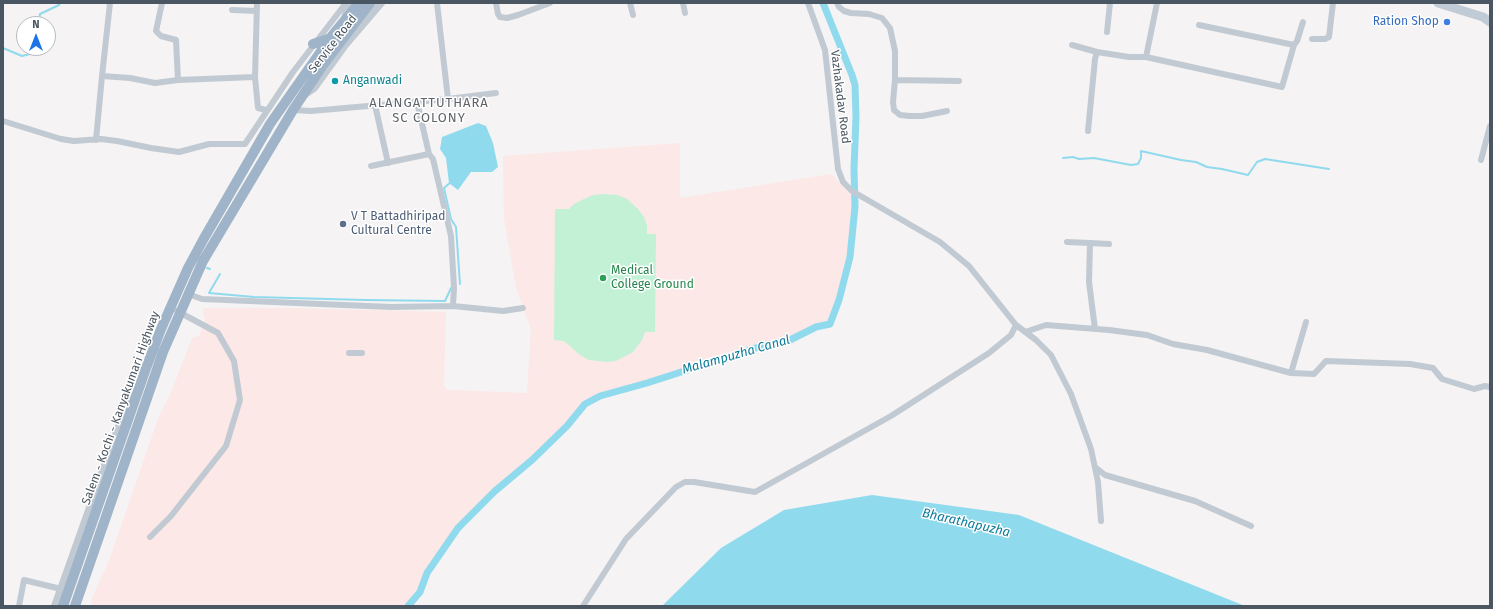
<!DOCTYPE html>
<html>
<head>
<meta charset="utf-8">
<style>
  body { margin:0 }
  #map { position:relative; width:1493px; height:609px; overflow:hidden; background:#f5f3f3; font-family:"Fira Sans",sans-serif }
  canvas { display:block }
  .frame { position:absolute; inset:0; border:4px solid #4a5661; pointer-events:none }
  .north { position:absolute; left:16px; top:16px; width:40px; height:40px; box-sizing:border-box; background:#fff; border:1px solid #b7bbc0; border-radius:50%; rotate:0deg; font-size:11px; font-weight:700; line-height:16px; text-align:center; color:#4a5661 }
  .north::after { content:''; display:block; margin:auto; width:14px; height:18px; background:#1a73e8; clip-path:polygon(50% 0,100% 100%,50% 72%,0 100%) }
</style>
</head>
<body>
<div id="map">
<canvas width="1493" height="609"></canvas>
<div class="frame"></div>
<div class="north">N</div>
</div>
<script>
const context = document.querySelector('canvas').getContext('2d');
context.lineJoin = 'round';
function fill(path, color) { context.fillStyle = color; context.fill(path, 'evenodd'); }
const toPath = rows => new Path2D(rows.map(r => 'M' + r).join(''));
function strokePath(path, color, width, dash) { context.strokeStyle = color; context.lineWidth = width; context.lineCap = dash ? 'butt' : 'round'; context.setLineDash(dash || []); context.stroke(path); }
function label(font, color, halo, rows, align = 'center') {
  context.font = font + ' "Fira Sans",sans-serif'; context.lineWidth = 3; context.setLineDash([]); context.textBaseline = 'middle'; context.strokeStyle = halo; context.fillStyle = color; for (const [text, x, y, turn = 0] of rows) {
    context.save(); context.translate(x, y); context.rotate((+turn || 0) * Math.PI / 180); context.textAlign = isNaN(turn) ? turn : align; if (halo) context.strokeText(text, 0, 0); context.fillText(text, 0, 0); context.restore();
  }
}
fill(toPath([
  [680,143,680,198,831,174,853,197,852,242,831,321,827,325,817,326,786,342,762,345,745,350,648,382,600,395,584,403,568,424,537,454,494,490,458,527,427,573,414,606,91,606,92,598,109,561,159,416,170,395,192,338,199,336,205,320,203,312,204,308,285,308,446,312,444,386,447,390,527,393,531,329,516,288,504,218,503,156]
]), '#fce8e6');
fill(toPath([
  [604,194,617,195,627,199,638,209,644,217,647,226,647,234,656,234,655,332,645,332,642,340,633,352,616,361,607,362,589,360,580,355,564,341,554,340,555,209,569,209,574,204,584,199,593,195]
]), '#c3f1d5');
fill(toPath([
  [478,123,486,126,493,143,498,167,492,172,471,172,458,190,449,183,446,158,440,149,442,137],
  [872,495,1019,515,1245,606,662,606,721,548,784,510]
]), '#90daee');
strokePath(toPath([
  [39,24,40,14,59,5,60,3],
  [3,48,22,56,30,54,35,48],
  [1063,158,1073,157,1079,159,1094,158,1131,165,1138,164,1141,158,1141,151,1181,160,1196,162,1207,167,1222,169,1248,175,1257,162,1265,159,1329,169],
  [451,182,444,188,451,219,456,227,460,284],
  [207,268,210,269],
  [220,274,209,293,254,297,365,300,445,301,451,288]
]), '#90daee', 2);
strokePath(toPath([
  [408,606,420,592,427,573,458,528,495,491,532,460,567,426,585,404,600,396,647,383,762,346,788,341,816,327,830,324,839,300,850,257,855,207,854,169,856,117,855,85,852,75,823,3]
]), '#90daee', 7);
strokePath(toPath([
  [162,3,156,31,161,36,176,40,178,80],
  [257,3,255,77,258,108,266,110],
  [437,3,448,99],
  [496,3,498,14,500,17,507,18,518,15,550,3],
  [630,3,633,15],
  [683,3,685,13],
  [808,3,825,50,838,169,843,182,852,191,940,242,969,266,1016,325],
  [837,3,839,7,844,11,851,13,869,14,882,18,890,28,895,51,895,80,893,102,894,110,900,115,910,116,922,116,947,111],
  [232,10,257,11],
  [1199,25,1294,45],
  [1107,32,1110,3],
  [1312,39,1325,39,1329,37,1333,3],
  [1072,45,1097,52,1129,57,1146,57,1282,87,1294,45,1297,41,1303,22],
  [1146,57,1157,3],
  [102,76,110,3],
  [895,80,959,81],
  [417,102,429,154],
  [375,105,388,163],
  [293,110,311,111,448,99,496,93],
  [3,121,61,139,74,141,101,139,117,141,151,148,179,152,209,144,245,144,293,72,346,3],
  [1088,131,1095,59,1097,52],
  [96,140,102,76,130,78,155,83,178,80,255,77],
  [1481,160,1490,126],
  [371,166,429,154,433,159,451,236,454,288,453,306],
  [1067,242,1090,243],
  [188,294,202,299,391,307,453,306,503,311,523,308],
  [1095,329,1089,282,1090,243,1109,244],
  [1025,332,1046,325,1109,330,1147,335,1173,344,1207,350,1291,373,1314,374,1326,361,1410,364,1433,368,1442,379,1474,389,1485,386,1490,387],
  [349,353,362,353],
  [1291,373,1306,322],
  [1095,467,1105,475,1195,501,1251,526],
  [150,537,171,516,226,446,240,400,234,361,218,333,177,311],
  [19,606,24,580,61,589],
  [583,606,626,539,676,487,685,482,694,482,755,492,891,416,989,353,1011,335,1016,325,1036,340,1051,355,1071,394,1091,449,1098,482,1101,521]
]), '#c1cad2', 6);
strokePath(toPath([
  [345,20,348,3],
  [305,94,314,88,345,45,381,3],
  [55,606,125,409,134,396]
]), '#c1cad2', 8);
strokePath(toPath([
  [1438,3,1483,17,1490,22]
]), '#c1cbd6', 9);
strokePath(toPath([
  [313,44,331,38],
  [63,606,145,371,161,329,188,268,203,240,270,124,331,37,359,3],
  [75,606,163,352,203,261,293,110,323,65,370,3]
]), '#9fb4c9', 10);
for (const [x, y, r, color] of [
  [1447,22,4,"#3f7fe0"],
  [335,81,4,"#0f9aa8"],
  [343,224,4,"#5c6f8a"],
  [603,278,4,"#2e9e5b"]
]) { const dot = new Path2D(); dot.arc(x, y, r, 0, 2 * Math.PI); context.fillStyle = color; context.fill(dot); strokePath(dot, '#fff', 1.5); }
label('12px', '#366cbe', '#fff', [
  ["Ration Shop",1439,22]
], 'right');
label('12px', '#4a5661', '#fff', [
  ["Service Road",333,44,-52],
  ["Vazhakadav Road",840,97,83],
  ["Salem - Kochi - Kanyakumari Highway",121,408,-70]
]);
label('12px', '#0d838f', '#fff', [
  ["Anganwadi",343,81]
], 'left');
label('12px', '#4e5e75', '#fff', [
  ["V T Battadhiripad",351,217],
  ["Cultural Centre",351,231]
], 'left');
label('12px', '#27864d', '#fff', [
  ["Medical",611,271],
  ["College Ground",611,285]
], 'left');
context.letterSpacing = '1px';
label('13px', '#5f6368', '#fff', [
  ["ALANGATTUTHARA",429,103],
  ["SC COLONY",429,118]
]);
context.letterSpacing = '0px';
label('italic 13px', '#0c7c9b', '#fff', [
  ["Malampuzha Canal",736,355,-16],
  ["Bharathapuzha",966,523,13]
]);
</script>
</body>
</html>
